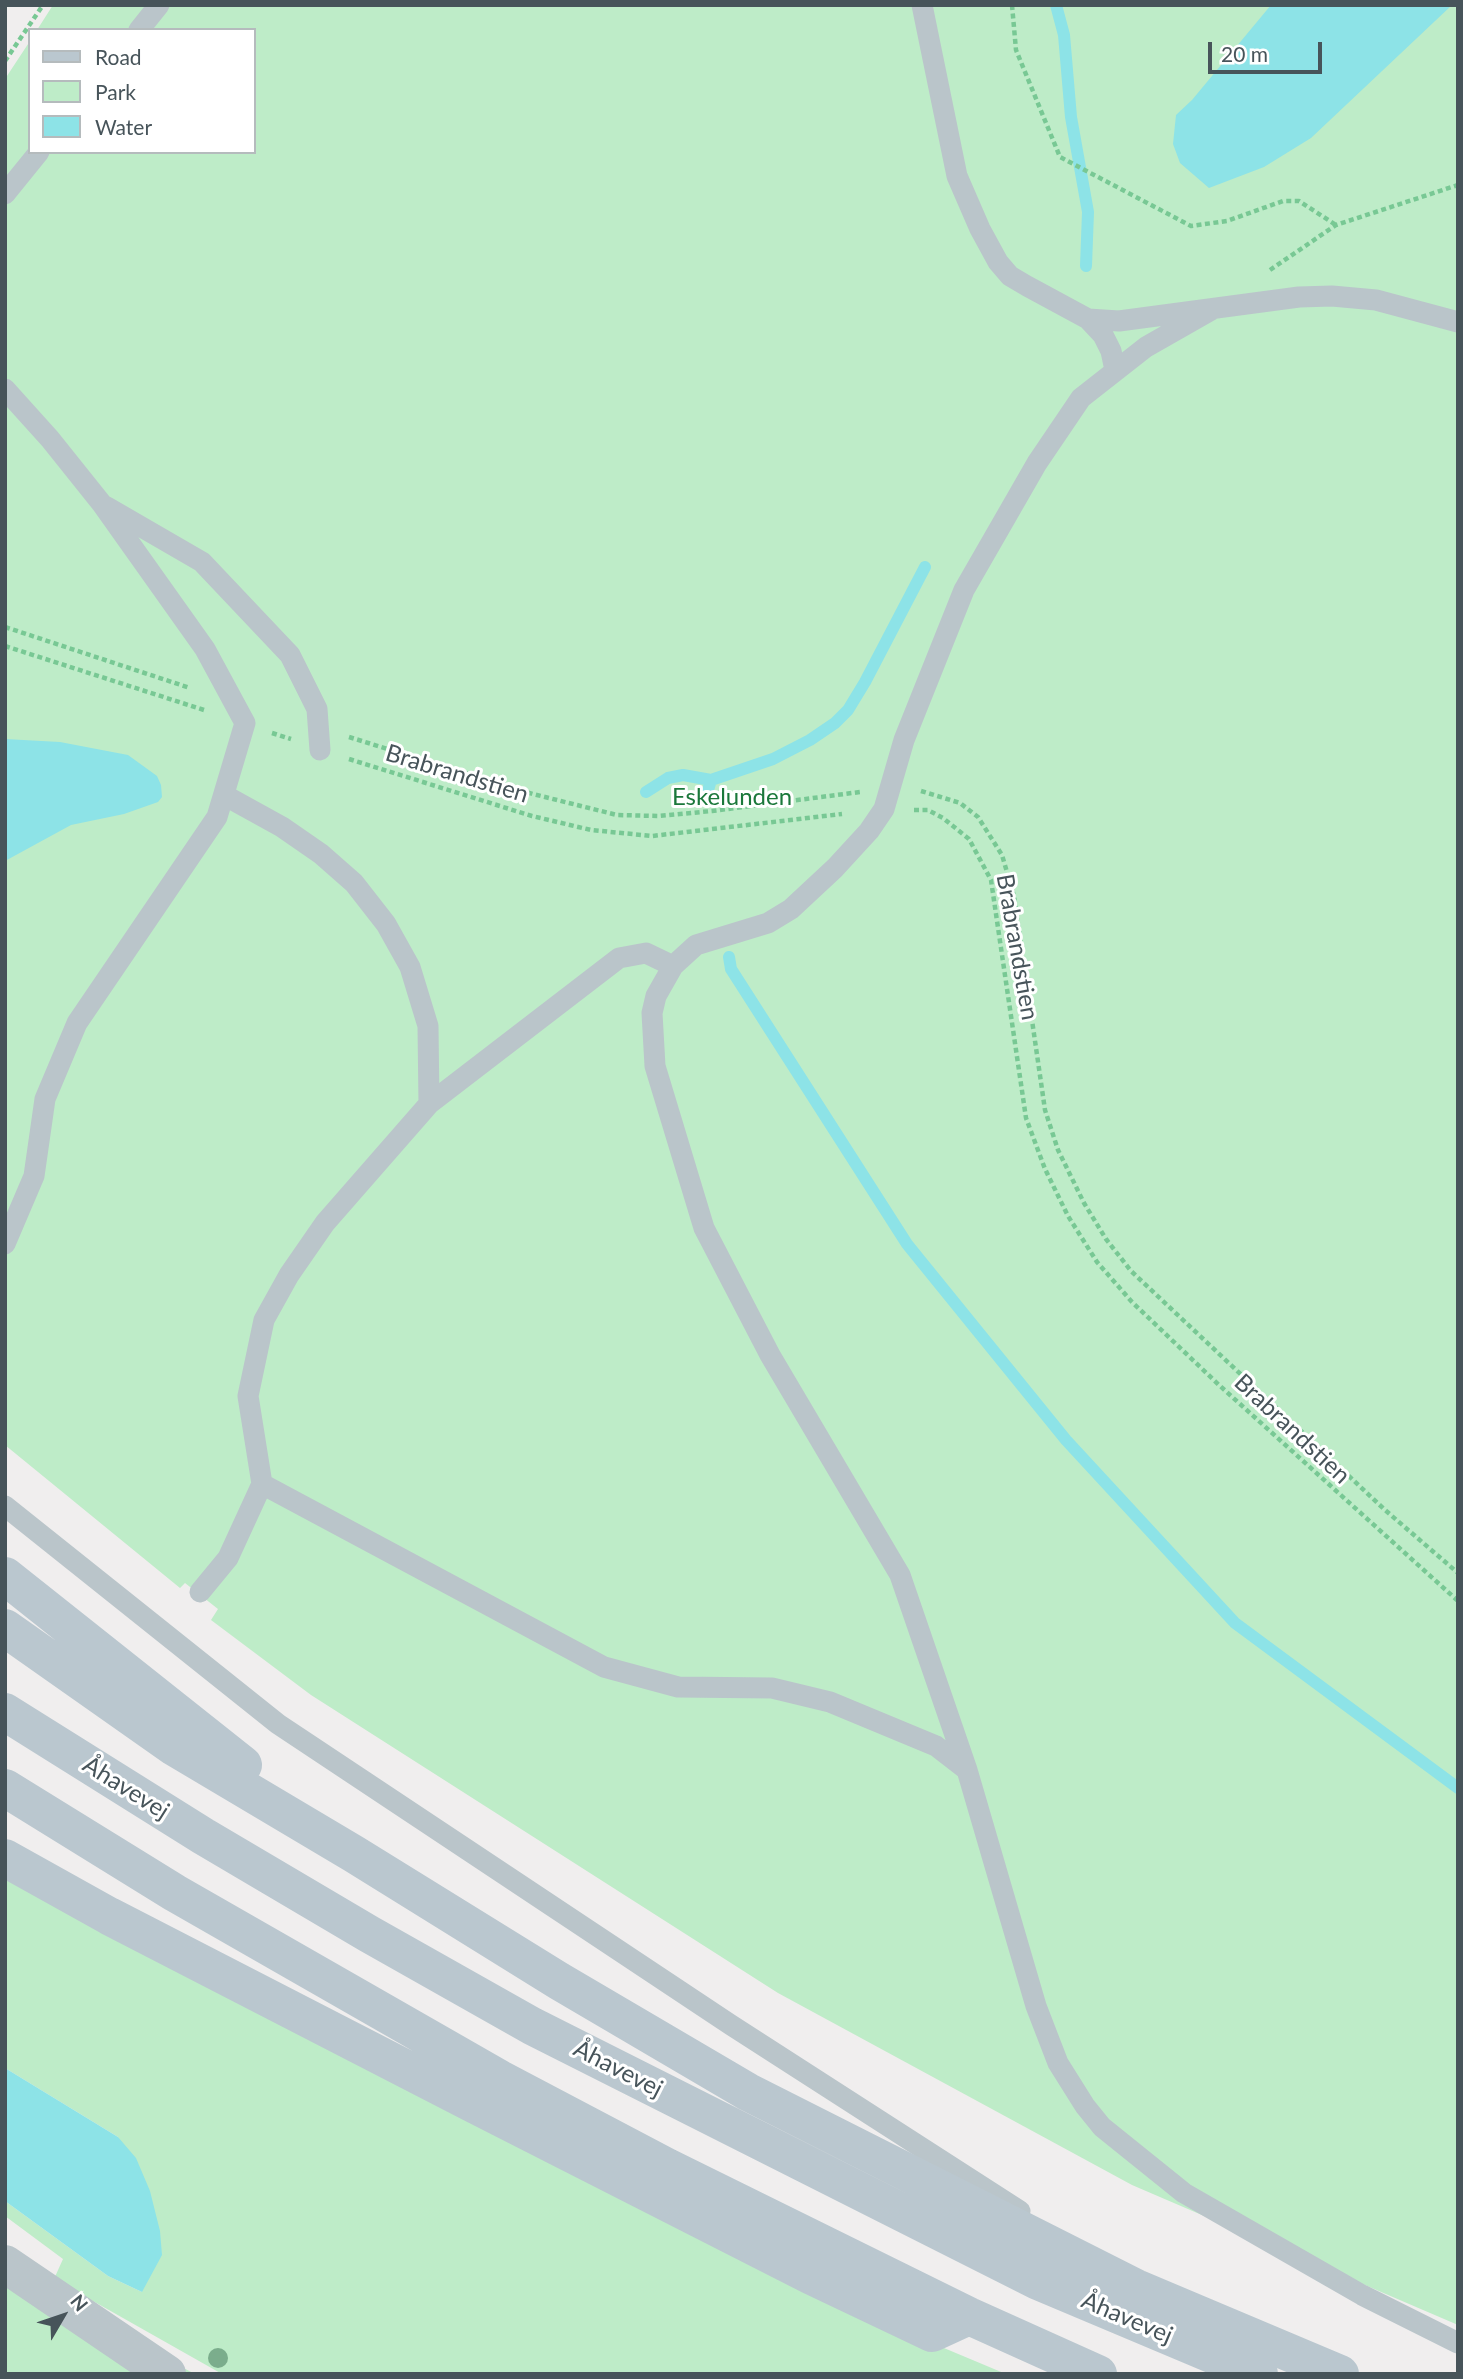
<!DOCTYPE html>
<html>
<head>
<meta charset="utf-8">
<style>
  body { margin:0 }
  #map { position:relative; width:1463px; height:2379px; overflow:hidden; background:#f0eeee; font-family:Lato,sans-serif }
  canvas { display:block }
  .frame { position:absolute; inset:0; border:7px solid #47545a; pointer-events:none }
  .legend { position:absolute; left:28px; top:28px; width:228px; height:126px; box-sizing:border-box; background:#fff; border:2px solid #b5bbbd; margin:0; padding:9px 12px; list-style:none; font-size:21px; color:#47545a }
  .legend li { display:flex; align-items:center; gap:14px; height:35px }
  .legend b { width:35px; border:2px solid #b5bbbd }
  .north { position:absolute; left:28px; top:2281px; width:70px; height:70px; -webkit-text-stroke:5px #fff; paint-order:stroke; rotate:51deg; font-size:19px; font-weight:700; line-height:28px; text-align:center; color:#47545a }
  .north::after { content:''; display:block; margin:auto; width:24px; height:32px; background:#47545a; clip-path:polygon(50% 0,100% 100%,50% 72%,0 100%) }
  .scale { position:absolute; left:1208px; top:42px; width:114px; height:32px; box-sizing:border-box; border:4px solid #47545a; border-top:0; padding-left:9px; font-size:21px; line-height:24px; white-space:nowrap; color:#47545a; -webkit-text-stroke:5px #fff; paint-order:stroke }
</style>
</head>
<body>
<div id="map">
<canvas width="1463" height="2379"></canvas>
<div class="frame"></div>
<ul class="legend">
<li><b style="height:9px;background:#bac7cf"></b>Road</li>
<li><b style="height:19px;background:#beecc8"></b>Park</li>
<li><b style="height:19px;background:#8de3e7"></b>Water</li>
</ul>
<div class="north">N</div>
<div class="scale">20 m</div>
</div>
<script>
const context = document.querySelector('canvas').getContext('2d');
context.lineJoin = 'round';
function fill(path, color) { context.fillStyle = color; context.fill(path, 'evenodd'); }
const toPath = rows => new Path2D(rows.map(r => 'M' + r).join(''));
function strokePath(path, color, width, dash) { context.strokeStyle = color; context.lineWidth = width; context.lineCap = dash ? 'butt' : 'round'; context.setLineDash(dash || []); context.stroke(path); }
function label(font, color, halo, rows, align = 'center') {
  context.font = font + ' Lato,sans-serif'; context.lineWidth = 6; context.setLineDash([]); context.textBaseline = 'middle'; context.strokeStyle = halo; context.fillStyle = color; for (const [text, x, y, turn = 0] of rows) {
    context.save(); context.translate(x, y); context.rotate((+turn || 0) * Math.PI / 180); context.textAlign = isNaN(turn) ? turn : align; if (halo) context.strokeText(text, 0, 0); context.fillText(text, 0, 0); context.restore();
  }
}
fill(toPath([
  [53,5,1458,5,1458,2325,1132,2185,778,1993,311,1695,211,1620,218,1609,185,1583,180,1588,5,1445,5,79,30,41,30,152,254,152,254,30,37,30],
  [5,1874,815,2294,1006,2374,222,2374,54,2279,63,2259,5,2216,5,2201,108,2276,142,2292,118,2137,5,2068],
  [5,2275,195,2374,5,2374]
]), '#beecc8');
fill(toPath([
  [1271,5,1452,5,1311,138,1264,167,1209,188,1180,163,1173,144,1176,115,1192,100],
  [5,739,60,742,128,755,157,776,161,785,162,797,158,802,124,814,71,825,5,861],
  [5,2068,118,2137,136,2158,150,2191,160,2231,162,2255,142,2292,108,2276,5,2201]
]), '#8de3e7');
strokePath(toPath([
  [1056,5,1064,35,1071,117,1088,212,1086,266],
  [646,792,668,778,683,775,711,780],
  [706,797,711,780,773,759,810,740,835,723,848,710,865,682,925,567],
  [729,957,731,969,907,1244,1066,1440,1235,1623,1458,1788]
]), '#8de3e7', 12);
strokePath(toPath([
  [1012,5,1016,50,1060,157,1191,226,1227,221,1283,201,1299,201,1336,225],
  [5,61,43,5],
  [1270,270,1336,225,1458,185],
  [5,627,190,688],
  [5,646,204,710],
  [272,733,291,739],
  [349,737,533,794,617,815,659,816,712,811,860,792],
  [349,759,532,816,591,830,652,836,842,814],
  [921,791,960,803,978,817,1002,855,1014,896,1045,1110,1058,1150,1084,1203,1106,1239,1131,1271,1385,1510,1458,1573],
  [914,810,928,810,943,818,969,839,991,880,1026,1118,1045,1169,1068,1216,1097,1262,1132,1302,1219,1385,1458,1601]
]), '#78c894', 4.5, [5, 3.5]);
strokePath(toPath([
  [922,5,957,176,980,229,998,262,1010,276,1027,286,1088,319,1119,321,1299,297,1332,296,1376,300,1458,322],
  [139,30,159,5],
  [5,194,39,152],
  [1088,319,1103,335,1111,351,1115,370],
  [5,389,50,439,102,504,205,649,245,723,217,817,77,1023,45,1099,34,1176,5,1244],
  [107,507,202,562,290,655,317,709,320,750],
  [224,795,282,827,321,854,354,883,386,924,410,967,428,1026,429,1104],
  [673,966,646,953,619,958,429,1104,325,1223,289,1275,264,1320,248,1396,262,1484,604,1667,678,1687,772,1688,830,1702,936,1746,967,1770,1036,2006,1058,2063,1085,2106,1102,2127,1184,2193,1362,2295,1458,2343],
  [5,1506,278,1724,731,2025,1020,2211],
  [200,1592,228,1558,262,1484],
  [967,1770,900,1575,770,1355,704,1228,655,1066,652,1013,656,996,673,966,696,945,768,923,791,909,835,868,869,831,884,809,904,740,964,590,1037,463,1081,398,1146,347,1211,310]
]), '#bac5ca', 21);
strokePath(toPath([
  [5,2264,167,2374]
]), '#bac5ca', 38);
strokePath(toPath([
  [5,1576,243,1765],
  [5,1628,174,1747,354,1854,559,1981,748,2092,1136,2288,1340,2374],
  [5,1712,203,1836,369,1934,532,2026,1038,2281,1259,2374],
  [5,1788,175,1893,500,2079,667,2167,969,2316,1098,2374],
  [5,1858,109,1916,472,2103,810,2275,932,2333,969,2316]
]), '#bac7cf', 38);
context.fillStyle = '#7bad8c';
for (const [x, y] of [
  [218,2358]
]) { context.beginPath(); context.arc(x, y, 10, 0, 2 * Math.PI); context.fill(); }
label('24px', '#47545a', '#fff', [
  ["Brabrandstien",457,774,17],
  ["Brabrandstien",1017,947,80],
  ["Brabrandstien",1292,1429,43],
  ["Åhavevej",126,1788,32],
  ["Åhavevej",618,2069,27],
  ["Åhavevej",1127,2318,23]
]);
label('24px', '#1b783b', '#fff', [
  ["Eskelunden",732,797]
]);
</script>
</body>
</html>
